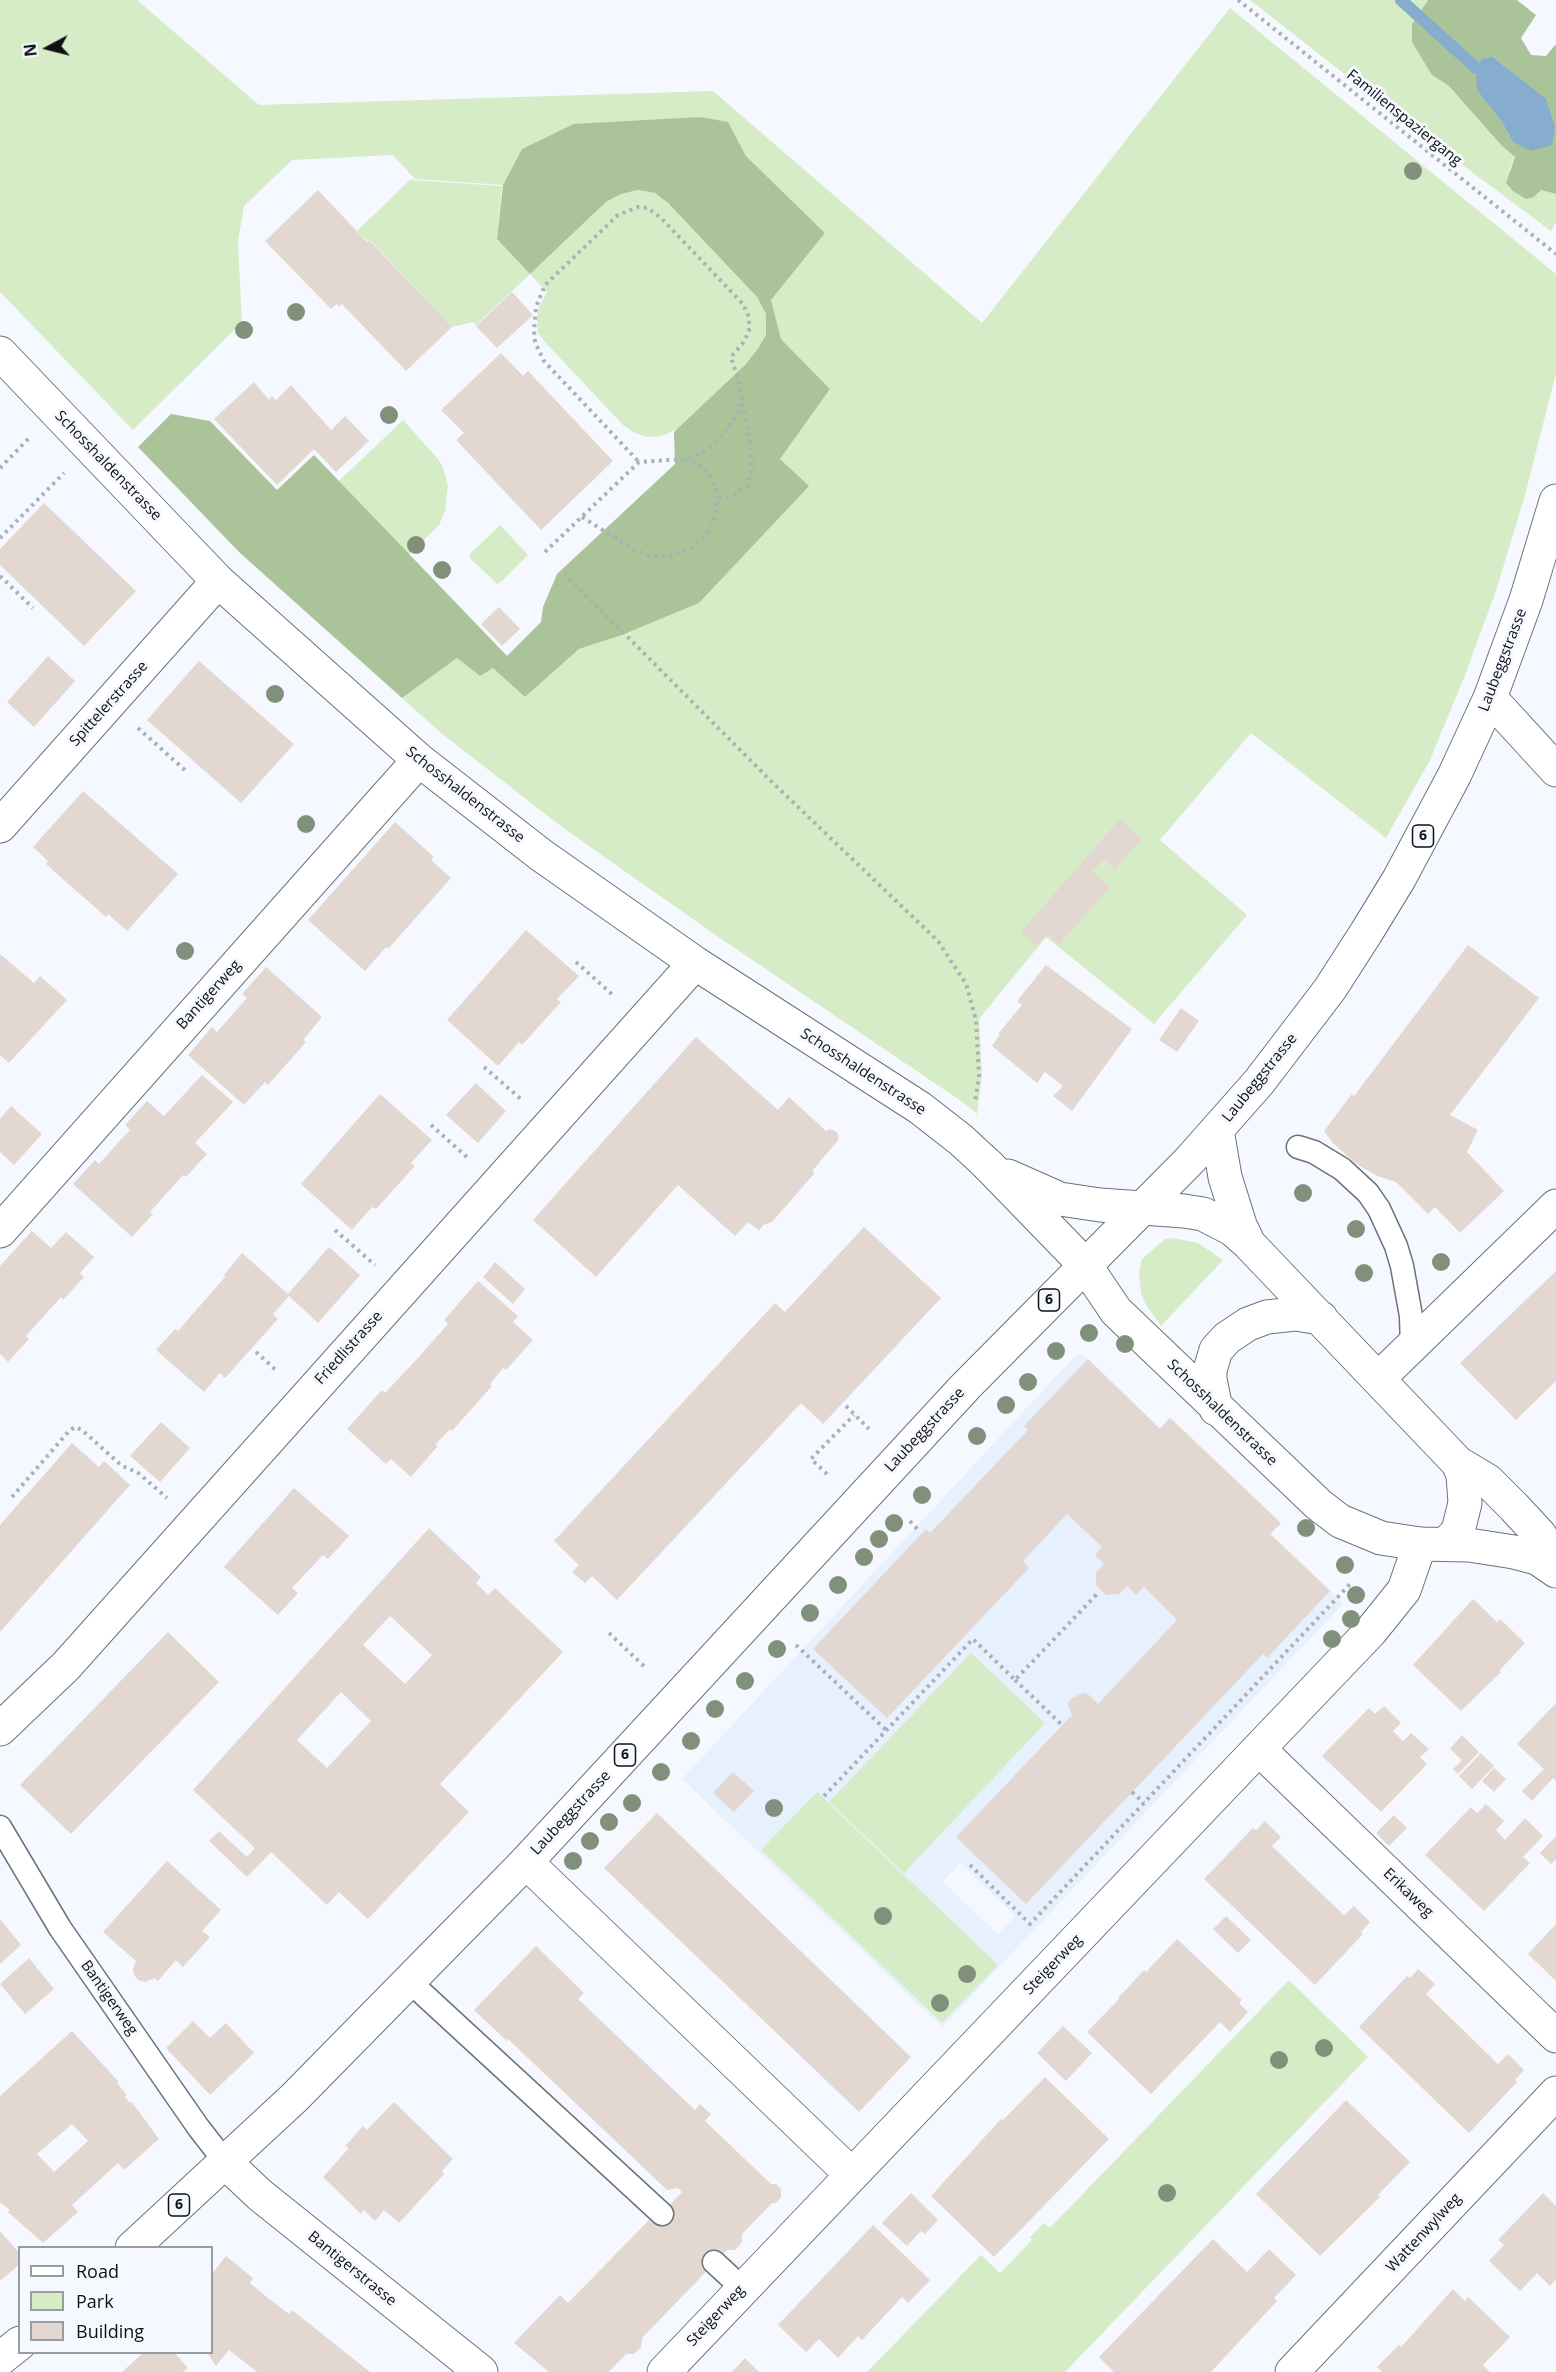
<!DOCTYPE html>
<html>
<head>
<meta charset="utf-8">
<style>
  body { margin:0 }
  #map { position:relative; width:1556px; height:2372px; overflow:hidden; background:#f5f9ff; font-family:"Open Sans",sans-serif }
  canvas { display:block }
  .legend { position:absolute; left:18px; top:2246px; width:195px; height:108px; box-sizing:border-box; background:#f5f9ff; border:2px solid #999ca1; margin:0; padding:8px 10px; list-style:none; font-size:18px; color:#0f1114 }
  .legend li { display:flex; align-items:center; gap:12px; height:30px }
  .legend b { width:30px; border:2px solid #999ca1 }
  .north { position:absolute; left:18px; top:18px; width:60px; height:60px; -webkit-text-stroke:4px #f5f9ff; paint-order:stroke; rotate:263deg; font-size:16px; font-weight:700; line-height:24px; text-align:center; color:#0f1114 }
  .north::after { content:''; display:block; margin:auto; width:21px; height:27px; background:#0f1114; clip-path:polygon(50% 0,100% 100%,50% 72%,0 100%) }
</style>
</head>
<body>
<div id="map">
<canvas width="1556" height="2372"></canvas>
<ul class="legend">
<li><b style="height:8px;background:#fff"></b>Road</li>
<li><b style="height:16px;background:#d5ecc6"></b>Park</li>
<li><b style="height:16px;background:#e2d7d1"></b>Building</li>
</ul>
<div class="north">N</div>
</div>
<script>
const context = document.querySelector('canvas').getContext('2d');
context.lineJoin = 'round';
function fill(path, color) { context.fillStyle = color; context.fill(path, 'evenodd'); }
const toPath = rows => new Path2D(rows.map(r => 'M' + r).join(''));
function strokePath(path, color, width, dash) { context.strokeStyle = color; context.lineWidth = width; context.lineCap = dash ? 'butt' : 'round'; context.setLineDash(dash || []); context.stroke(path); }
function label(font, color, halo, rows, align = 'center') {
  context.font = font + ' "Open Sans",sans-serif'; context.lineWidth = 6; context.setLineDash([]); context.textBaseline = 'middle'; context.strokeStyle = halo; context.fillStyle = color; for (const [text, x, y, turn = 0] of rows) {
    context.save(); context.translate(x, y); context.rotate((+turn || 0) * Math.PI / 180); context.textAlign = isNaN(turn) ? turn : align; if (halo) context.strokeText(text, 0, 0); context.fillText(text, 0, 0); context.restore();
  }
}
fill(toPath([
  [1079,1354,1088,1359,1160,1428,1170,1417,1281,1523,1271,1534,1344,1603,942,2027,682,1779,1075,1356],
  [817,1792,942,2023,762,1851],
  [960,1863,1015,1916,998,1934,943,1882]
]), '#e7f0fd');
fill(toPath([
  [0,0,137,0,259,105,713,91,982,323,1230,8,1556,274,1556,373,1525,495,1496,591,1465,675,1430,760,1386,838,1251,733,1160,840,1247,915,1154,1024,1046,937,979,1019,982,1075,977,1114,964,1103,714,934,562,827,441,733,402,698,457,658,480,676,493,667,525,697,579,649,622,635,699,603,808,486,780,459,830,389,781,339,771,300,825,233,746,156,728,122,522,149,503,185,415,179,393,155,292,160,244,206,238,241,242,322,133,430,0,292],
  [1250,0,1428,0,1412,24,1432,75,1449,86,1501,145,1515,157,1509,170,1534,197,1541,190,1556,194,1556,222,1551,231,1417,131],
  [410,180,502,186,497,239,530,274,606,202,621,194,638,190,655,193,668,203,757,297,766,314,766,335,757,350,745,365,682,427,662,436,648,437,635,433,624,426,544,341,538,333,537,321,538,309,547,292,530,274,476,325,473,322,452,327,369,239,367,241,357,231],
  [403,420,438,459,443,467,448,486,445,511,439,525,409,555,339,481],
  [500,525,528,555,502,581,497,584,471,559,469,555],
  [1173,1238,1198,1243,1223,1260,1161,1326,1145,1303,1141,1293,1139,1272,1142,1259,1165,1239],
  [971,1653,1045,1723,904,1873,829,1802],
  [817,1792,998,1965,942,2023,761,1850],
  [1289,1980,1368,2057,1065,2372,867,2372,981,2255,1000,2273,1032,2240,1030,2237,1044,2223,1050,2228]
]), '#d5ecc6');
fill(toPath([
  [1428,0,1517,0,1536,15,1521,38,1531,55,1546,56,1556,44,1556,194,1541,190,1534,197,1526,199,1513,191,1506,183,1515,157,1501,145,1449,86,1432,75,1412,42,1412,24],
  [1493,57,1519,78,1513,142,1500,119],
  [700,117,728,122,746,156,825,233,771,300,781,339,830,389,780,459,809,486,699,603,622,635,579,649,525,697,493,668,480,676,457,658,402,698,239,552,138,447,171,414,210,421,277,490,314,455,507,656,541,622,543,607,557,574,675,464,674,432,745,365,757,350,766,335,766,314,757,297,668,203,655,193,638,190,621,194,606,202,530,274,497,239,503,185,522,149,574,124]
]), '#aac399');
fill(toPath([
  [1493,57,1546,99,1555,127,1552,145,1531,151,1513,142,1500,119,1477,90,1476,68,1482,59]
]), '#86adce');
strokePath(toPath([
  [1401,0,1476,68]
]), '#86adce', 12);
fill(toPath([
  [318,190,367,242,369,240,452,327,406,371,342,304,339,307,337,304,331,309,265,241],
  [512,292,533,315,497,348,476,326],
  [501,353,523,376,528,371,613,461,541,530,456,440,464,433,441,410],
  [254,382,269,400,272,396,276,400,291,385,331,430,345,416,369,441,336,472,314,449,277,485,214,419],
  [44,503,136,591,84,646,0,565,0,549],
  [499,607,520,629,502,646,481,624],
  [48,656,75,681,34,727,7,702],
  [199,661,294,744,241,803,147,720],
  [83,791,178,874,127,931,108,914,106,917,65,881,46,864,48,861,33,847],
  [1120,819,1142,839,1115,869,1104,859,1092,872,1110,887,1059,945,1048,934,1037,945,1020,933],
  [395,822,434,857,431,860,451,878,388,949,386,947,365,971,308,920],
  [526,930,579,976,557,999,561,1002,522,1045,519,1042,498,1066,447,1020],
  [1468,945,1539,998,1450,1115,1478,1130,1467,1152,1504,1191,1460,1233,1435,1207,1428,1214,1396,1182,1377,1176,1355,1163,1333,1143,1324,1131,1352,1094,1354,1096],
  [0,954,34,983,40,976,67,1000,9,1063,0,1055],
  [1046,965,1132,1029,1072,1111,1053,1096,1063,1086,1045,1072,1037,1083,992,1046,1000,1034,998,1034,1022,1005,1017,1001],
  [266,967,322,1017,303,1040,306,1042,268,1085,265,1082,244,1105,188,1055,212,1027,217,1032,247,998,242,994],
  [1181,1008,1199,1021,1177,1052,1159,1040],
  [696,1037,778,1110,789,1097,826,1131,830,1129,837,1132,839,1139,813,1170,814,1174,772,1222,763,1225,759,1231,748,1222,735,1236,678,1185,596,1277,533,1220],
  [202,1075,233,1102,195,1143,207,1154,186,1177,183,1175,150,1212,153,1214,132,1237,73,1184,95,1160,99,1164,115,1146,130,1130,125,1125,147,1101,164,1116],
  [476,1083,506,1111,478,1143,446,1115],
  [380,1094,432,1140,411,1163,415,1166,376,1209,372,1207,352,1230,301,1184],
  [11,1106,42,1134,14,1165,0,1152,0,1119],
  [864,1227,941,1298,823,1424,801,1403,617,1600,592,1576,585,1583,572,1572,579,1565,554,1541,775,1303,785,1312],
  [32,1231,51,1248,66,1232,94,1257,80,1273,84,1277,63,1300,61,1297,26,1336,29,1339,8,1362,0,1354,0,1266],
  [329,1247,360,1275,318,1323,289,1296,273,1314,278,1319,225,1378,220,1373,204,1392,156,1350,175,1329,178,1331,225,1277,224,1275,242,1253,288,1294],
  [495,1262,525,1289,513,1304,483,1277],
  [1556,1271,1556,1381,1516,1420,1460,1363],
  [478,1281,518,1316,513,1322,533,1340,506,1370,503,1368,490,1384,492,1386,452,1431,450,1429,435,1445,438,1446,411,1477,391,1459,386,1464,347,1429,382,1390,385,1393,417,1359,448,1324,444,1320],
  [1088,1359,1160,1429,1170,1418,1281,1523,1270,1534,1330,1591,1267,1658,1263,1654,1026,1904,956,1837,1072,1715,1068,1704,1072,1698,1083,1693,1088,1694,1098,1704,1177,1620,1144,1587,1136,1595,1127,1586,1119,1594,1106,1595,1096,1585,1096,1573,1104,1564,1095,1555,1102,1547,1067,1514,1023,1561,1029,1568,887,1718,813,1649,926,1529,930,1533,1028,1430,1024,1426],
  [161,1422,190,1448,160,1482,130,1456],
  [72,1443,99,1467,104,1461,130,1485,0,1632,0,1525],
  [294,1488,349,1536,328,1559,323,1555,292,1588,298,1593,278,1615,224,1567],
  [429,1528,481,1577,476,1583,488,1595,495,1588,563,1652,440,1784,469,1812,368,1919,339,1892,327,1905,271,1852,247,1877,209,1841,219,1831,247,1857,255,1848,193,1790],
  [390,1616,432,1655,405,1684,363,1645],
  [341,1692,371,1721,327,1768,297,1740],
  [1473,1599,1497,1622,1500,1619,1525,1643,1499,1671,1501,1672,1461,1711,1413,1665],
  [168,1632,219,1682,71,1834,20,1785],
  [1556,1703,1556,1781,1553,1778,1532,1801,1522,1791,1544,1769,1517,1744],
  [1384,1706,1401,1723,1393,1731,1403,1741,1411,1733,1429,1749,1420,1757,1427,1764,1381,1812,1322,1756,1369,1708,1375,1714],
  [1462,1735,1479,1752,1458,1774,1453,1769,1462,1760,1450,1749],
  [1481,1753,1494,1766,1472,1789,1459,1776],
  [1494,1768,1506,1779,1494,1792,1482,1781],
  [733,1772,754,1791,734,1812,713,1793],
  [1486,1804,1504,1821,1496,1830,1505,1840,1525,1818,1543,1836,1523,1857,1530,1863,1484,1911,1425,1855,1471,1807,1477,1813],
  [657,1813,911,2057,859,2112,604,1868],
  [1394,1815,1407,1828,1389,1846,1376,1833],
  [1265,1821,1281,1837,1272,1846,1308,1881,1344,1915,1354,1906,1370,1922,1361,1932,1363,1934,1315,1985,1204,1879,1253,1828,1256,1830],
  [1556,1836,1556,1859,1551,1864,1540,1853],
  [167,1861,221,1910,202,1931,210,1937,183,1967,176,1960,158,1981,155,1978,145,1982,138,1980,134,1975,133,1969,136,1961,103,1932],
  [1226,1916,1251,1940,1238,1953,1213,1929],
  [0,1919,21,1945,0,1964],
  [1556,1924,1556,1981,1528,1954],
  [1177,1939,1242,2000,1239,2003,1248,2012,1230,2032,1220,2022,1151,2094,1087,2032,1119,1999,1118,1998,1144,1970,1146,1972],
  [536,1946,584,1993,578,1999,695,2110,700,2104,711,2114,705,2121,771,2184,776,2184,781,2189,781,2197,776,2203,772,2203,742,2234,742,2242,735,2250,727,2250,642,2338,641,2347,634,2354,626,2354,609,2372,549,2372,514,2343,560,2295,568,2303,650,2219,655,2220,682,2192,678,2188,667,2190,508,2039,507,2041,474,2010],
  [29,1958,54,1989,25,2014,0,1984],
  [1418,1969,1435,1984,1426,1994,1498,2064,1508,2054,1524,2070,1515,2080,1517,2082,1469,2133,1359,2027,1407,1976,1410,1978],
  [193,2021,210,2038,226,2023,254,2053,210,2095,166,2048],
  [1063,2026,1092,2053,1066,2081,1037,2053],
  [72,2031,118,2081,117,2083,127,2095,125,2097,130,2103,131,2101,159,2139,124,2170,118,2163,72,2205,78,2212,43,2243,8,2212,10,2210,0,2202,0,2096],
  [72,2124,88,2141,54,2172,37,2154],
  [1045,2077,1109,2139,994,2257,931,2196,1001,2119,1003,2120],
  [1346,2100,1410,2162,1378,2195,1380,2197,1320,2256,1256,2194],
  [394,2102,453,2159,442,2171,444,2174,399,2223,384,2210,375,2221,364,2210,361,2214,323,2177,349,2148,345,2146,363,2126,367,2130],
  [911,2193,938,2220,925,2234,921,2231,907,2246,882,2223],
  [1543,2193,1556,2206,1556,2279,1550,2286,1537,2273,1520,2291,1489,2261,1504,2245,1498,2240],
  [873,2225,930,2280,908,2303,902,2297,862,2340,858,2336,838,2358,819,2339,806,2352,778,2325],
  [0,2231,20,2254,20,2264,0,2281],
  [1213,2239,1247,2272,1269,2249,1296,2275,1274,2298,1277,2301,1211,2372,1114,2372,1099,2357],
  [226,2256,253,2278,250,2283,268,2298,289,2314,292,2310,370,2372,257,2372,229,2350,216,2366,207,2352,212,2352,212,2274],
  [1453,2289,1465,2301,1468,2297,1510,2337,1483,2365,1490,2372,1382,2372,1377,2367,1399,2345,1401,2347],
  [144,2352,174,2352,188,2368,183,2372,122,2372],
  [745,2358,759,2372,732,2372]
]), '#e2d7d1');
const lane = toPath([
  [1298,1147,1314,1152,1342,1169,1368,1193,1379,1209,1396,1246,1402,1266,1411,1316,1412,1348],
  [0,1827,60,1928,198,2127,226,2163],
  [409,1981,662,2214],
  [714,2262,742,2288]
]);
const street = toPath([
  [0,353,218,581,419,760,541,855,695,963,920,1108,961,1140,988,1165],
  [1490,698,1556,770],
  [0,826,218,581],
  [0,1231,419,760],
  [1379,1378,1556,1206],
  [0,1729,66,1666,695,963],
  [1260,1750,1556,2036],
  [526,1862,851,2174],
  [226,2163,260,2195,481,2372],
  [664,2372,1371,1631,1404,1590,1420,1544],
  [1292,2372,1556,2093]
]);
const secondary = toPath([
  [1217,1130,1225,1177,1240,1225,1249,1244],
  [988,1165,1085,1265,1116,1311,1318,1504,1340,1521,1381,1538,1420,1544,1469,1545,1514,1552,1537,1558,1556,1571],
  [1008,1176,1060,1199,1100,1205,1184,1211,1203,1214,1232,1229,1249,1244,1458,1463,1488,1481,1514,1507,1540,1535,1556,1564],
  [1216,1409,1210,1379,1210,1370,1216,1350,1227,1338,1248,1324,1267,1317,1295,1314,1321,1318],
  [1446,1544,1458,1531,1465,1503,1463,1475,1458,1463]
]);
const primary = toPath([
  [132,2248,294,2098,526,1862,966,1386,1190,1160,1259,1082,1330,989,1366,933,1399,879,1454,776,1490,698,1526,600,1556,501],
  [0,2359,20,2343]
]);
strokePath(lane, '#6c727a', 25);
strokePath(street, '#6c727a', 35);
strokePath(secondary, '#6c727a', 35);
strokePath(primary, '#6c727a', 35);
strokePath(toPath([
  [1238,0,1556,254],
  [685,459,704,468,715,485,718,499],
  [0,468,30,437],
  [582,517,633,549,648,555,667,556,690,549,704,537,714,521,718,499,734,495,747,486,752,469,750,440,738,379,731,357,743,343,749,331,749,317,743,304,662,219,648,208,638,207,618,215,545,285,536,307,534,331,535,342,544,361,639,462],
  [0,538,64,473],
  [545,552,639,462,684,459,706,451,724,433,739,411,741,399],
  [564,573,773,783,938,941,966,984,976,1020,979,1076,975,1102],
  [0,576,33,608],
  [138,728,187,772],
  [576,962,614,996],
  [484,1067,522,1100],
  [431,1125,469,1159],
  [335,1230,375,1265],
  [256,1352,278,1372],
  [846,1406,869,1429],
  [827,1474,811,1459,854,1415],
  [12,1497,69,1431,75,1427,82,1430,122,1466,137,1472,167,1498],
  [910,1521,919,1531],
  [609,1633,646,1668],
  [796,1645,886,1730],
  [1015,1680,1062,1725],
  [1132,1792,1144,1803],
  [824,1796,973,1639,1015,1680,1098,1593],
  [970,1865,1030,1924,1352,1582]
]), '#acafb4', 4, [3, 4.5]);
strokePath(lane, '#fff', 22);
strokePath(street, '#fff', 33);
strokePath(secondary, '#fff', 33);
strokePath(primary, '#fff', 33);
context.fillStyle = '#81907a';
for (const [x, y] of [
  [1413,171],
  [296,312],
  [244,330],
  [389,415],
  [416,545],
  [442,570],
  [275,694],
  [306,824],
  [185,951],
  [1303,1193],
  [1356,1229],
  [1441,1262],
  [1364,1273],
  [1089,1333],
  [1125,1344],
  [1056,1351],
  [1028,1382],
  [1006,1405],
  [977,1436],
  [922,1495],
  [894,1523],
  [1306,1528],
  [879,1539],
  [864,1557],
  [1345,1565],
  [838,1585],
  [1356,1595],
  [810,1613],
  [1351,1619],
  [1332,1639],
  [777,1649],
  [745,1681],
  [715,1709],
  [691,1741],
  [661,1772],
  [632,1803],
  [774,1808],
  [609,1822],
  [590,1841],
  [573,1861],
  [883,1916],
  [967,1974],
  [940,2003],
  [1324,2048],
  [1279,2060],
  [1167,2193]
]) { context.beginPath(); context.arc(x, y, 9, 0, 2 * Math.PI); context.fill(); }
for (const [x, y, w] of [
  [1423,836,21],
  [1049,1300,21],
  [625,1755,21],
  [179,2205,21]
]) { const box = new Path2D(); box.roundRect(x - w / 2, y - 11, w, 22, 4.5); context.fillStyle = '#f5f9ff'; context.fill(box); strokePath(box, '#0f1114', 1.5); }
label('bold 14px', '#0f1114', null, [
  ["6",1423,836],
  ["6",1049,1300],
  ["6",625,1755],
  ["6",179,2205]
]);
label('15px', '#0f1114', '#f5f9ff', [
  ["Familienspaziergang",1404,118,39],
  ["Schosshaldenstrasse",108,466,46],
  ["Laubeggstrasse",1503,660,-69],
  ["Spittelerstrasse",109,704,-48],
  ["Schosshaldenstrasse",465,795,38],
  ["Bantigerweg",209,995,-48],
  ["Schosshaldenstrasse",863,1072,33],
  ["Laubeggstrasse",1260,1078,-51],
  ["Friedlistrasse",349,1348,-48],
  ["Schosshaldenstrasse",1222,1413,44],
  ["Laubeggstrasse",925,1430,-47],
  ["Laubeggstrasse",571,1813,-47],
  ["Erikaweg",1408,1893,44],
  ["Steigerweg",1053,1965,-46],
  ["Bantigerweg",109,1998,55],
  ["Wattenwylweg",1424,2233,-47],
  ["Bantigerstrasse",352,2269,39],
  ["Steigerweg",716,2316,-47]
]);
</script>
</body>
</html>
